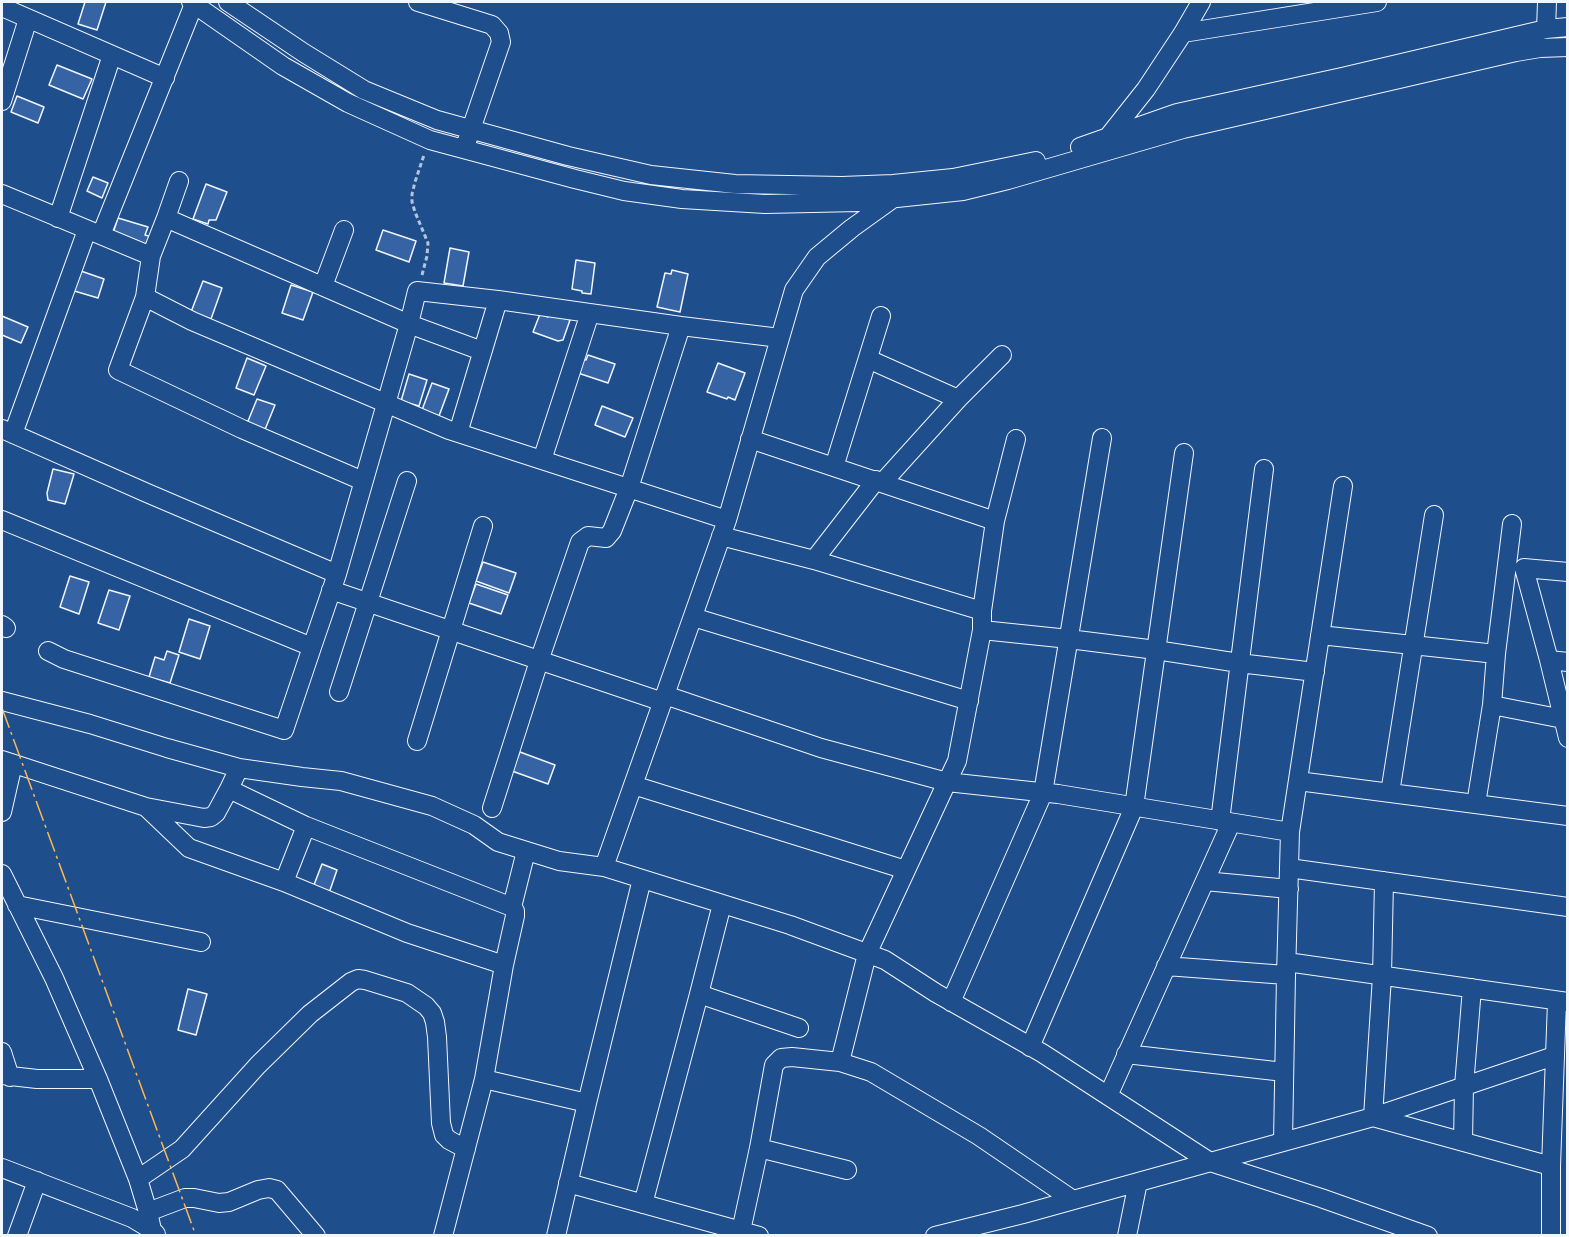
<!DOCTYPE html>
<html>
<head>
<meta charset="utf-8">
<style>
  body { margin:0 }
  #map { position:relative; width:1569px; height:1237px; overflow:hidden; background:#1f4e8c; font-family:"Public Sans",sans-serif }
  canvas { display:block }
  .frame { position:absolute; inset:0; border:3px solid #f2f6ff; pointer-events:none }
</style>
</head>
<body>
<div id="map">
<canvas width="1569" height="1237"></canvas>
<div class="frame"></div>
</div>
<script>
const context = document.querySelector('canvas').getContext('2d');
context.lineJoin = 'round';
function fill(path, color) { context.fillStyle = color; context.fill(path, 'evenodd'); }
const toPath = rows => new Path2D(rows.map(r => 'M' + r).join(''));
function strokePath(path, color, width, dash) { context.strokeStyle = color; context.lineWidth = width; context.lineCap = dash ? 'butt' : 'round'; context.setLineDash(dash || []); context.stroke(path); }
const building = toPath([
  [85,2,106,2,97,30,78,24,85,2],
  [57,65,92,79,83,99,49,85,57,65],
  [17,96,44,107,38,123,11,112,17,96],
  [93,177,108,183,102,198,87,191,93,177],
  [206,184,227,192,216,220,209,220,208,224,193,219,206,184],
  [118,218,148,227,145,235,152,237,148,248,112,236,118,218],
  [383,230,416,241,409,262,376,250,383,230],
  [450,248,469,252,463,286,444,283,450,248],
  [576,260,595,263,591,294,582,293,582,291,572,289,576,260],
  [78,270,104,279,98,298,71,290,78,270],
  [672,270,688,274,680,312,657,307,665,273,671,274,672,270],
  [203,281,222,288,211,319,191,312,203,281],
  [291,285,313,292,303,320,282,313,291,285],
  [550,313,570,320,563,340,558,341,533,332,540,314,548,317,550,313],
  [2,316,28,327,21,343,2,335,2,316],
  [588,355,615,364,608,383,578,373,583,359,586,360,588,355],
  [247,358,266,366,254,395,236,388,247,358],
  [718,363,745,373,735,400,728,397,727,399,707,392,718,363],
  [409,374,427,380,419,406,401,401,409,374],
  [432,383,449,389,439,416,422,410,432,383],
  [257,399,275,405,264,432,246,426,257,399],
  [602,406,633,418,625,437,595,425,602,406],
  [53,469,74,474,65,504,48,500,47,493,53,469],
  [483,562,516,573,509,593,476,581,483,562],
  [70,576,89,582,79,614,60,607,70,576],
  [476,584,508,595,501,614,469,603,476,584],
  [109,590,130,596,119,630,98,623,109,590],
  [189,619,210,626,200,659,179,652,189,619],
  [167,651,179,655,170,683,149,677,155,657,164,660,167,651],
  [520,752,555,765,548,784,512,771,520,752],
  [322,864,337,870,328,896,312,890,322,864],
  [188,989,207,994,196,1035,178,1030,188,989]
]);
fill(building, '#3563a3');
strokePath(building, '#f2f6ff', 1.5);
const minor = toPath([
  [191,2,283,66,348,103,430,140,575,179,624,191,682,199,765,204,859,202,963,191,1008,180,1183,129,1516,52,1540,48,1568,47],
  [228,2,304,53,364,90,437,120,568,156,651,175,735,184,842,186,893,184,953,178,1036,161],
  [418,2,492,25,499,33,501,42,467,141],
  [2,7,165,78],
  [1546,29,1547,2],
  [1183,33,1377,2],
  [2,101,28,19],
  [1109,139,1108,137,1146,89,1183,33,1201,2],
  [1080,147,1177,113,1342,77,1546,29,1568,27],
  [2,194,151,256,145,297,192,321,449,430,727,520,604,867,790,925,885,960,936,993,1042,1053,1210,1162,1321,1198,1428,1236],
  [58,218,112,55],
  [166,218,179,181],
  [101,235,194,4],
  [323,286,344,230],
  [145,297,118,370,242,429,363,481],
  [681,326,780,338],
  [482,351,409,324,417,291,498,300,681,326,629,488,612,531,606,538,588,536,580,542,539,661,492,808],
  [868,359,958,399],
  [2,429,147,493,337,574],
  [458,433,498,300],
  [13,434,87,230],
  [542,460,590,313],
  [834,467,881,316],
  [883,482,958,399,1002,355],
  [2,520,312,647,337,574,409,324,166,218,151,256],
  [727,520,794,290,817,257,852,228,891,200],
  [995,521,1016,439],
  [1512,524,1496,654,1492,705,1563,719],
  [721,536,814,560,982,611],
  [814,560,876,480],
  [1568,572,1524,568,1549,660,1568,738],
  [331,590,663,702],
  [693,617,969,701],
  [2,625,6,628],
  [982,630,1069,639,1156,650,1239,663,1315,672],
  [1320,635,1496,654],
  [48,651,64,659,284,730,312,647],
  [1549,660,1568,662],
  [339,692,407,481],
  [665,695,821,748,947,782,957,761,982,630,982,611,995,521,750,439],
  [2,701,90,724,167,748,239,768,302,777,341,781,432,806,474,825,498,842,559,861,604,867],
  [417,741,483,526],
  [2,760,146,807,189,848,284,882,407,933,504,965,515,916,515,911,512,907,306,826,229,789,239,768],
  [1298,781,1568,816],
  [633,785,906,870],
  [1390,793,1434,515],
  [1476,804,1492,705],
  [146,807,204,818,211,817,216,813,229,789],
  [2,812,13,764],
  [1220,821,1264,469],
  [1289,868,1568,907],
  [2,874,54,978,98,1079,138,1179,148,1212,152,1230],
  [1205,881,1289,889],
  [1384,881,1382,976,1373,1117,1551,1166],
  [284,882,306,826],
  [722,904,699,994,799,1028],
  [17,905,201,942],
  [512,907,526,851],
  [1287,962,1568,1002],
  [1166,966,1286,975,1290,832],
  [951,1002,1043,793,1102,438],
  [1030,1047,1134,807,1184,453],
  [2,1052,10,1077],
  [1126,1054,1284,1072],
  [840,1062,867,954,947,782,1058,794,1290,832,1343,486],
  [2,1075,37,1079,98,1079],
  [484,1079,587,1103],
  [1108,1096,1231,823],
  [1463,1141,1464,1086,1472,988],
  [1283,1142,1286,975],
  [759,1148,847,1170],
  [2,1168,132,1218,152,1230,156,1234],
  [138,1179,182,1149,258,1065,310,1014,351,982,358,979,365,980,407,993,426,1006,432,1013,435,1022,437,1037,441,1123,444,1135,449,1140,466,1149],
  [568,1183,741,1231,759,1148,774,1065,781,1058,792,1057,840,1062,871,1072,979,1136,1073,1200],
  [643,1204,699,994],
  [148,1212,185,1198,194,1198,219,1203,229,1202,258,1190,269,1188,277,1190,316,1236],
  [741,1231,759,1236],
  [17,1236,37,1181],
  [443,1236,484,1079,504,965],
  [556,1236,587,1103,642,879],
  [935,1236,1023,1214,1373,1117,1554,1056],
  [1127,1236,1138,1182],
  [1551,1236,1551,1166,1557,1001]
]);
strokePath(minor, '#f2f6ff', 20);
strokePath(toPath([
  [422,275,427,256,428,243,415,212,412,202,412,194,415,182,424,155]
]), '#b3c4dc', 3, [4.5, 3]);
strokePath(minor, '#1f4e8c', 18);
strokePath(toPath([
  [2,708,196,1236]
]), '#ffb74d', 1.5, [21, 4.5, 3, 4.5]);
</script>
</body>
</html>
